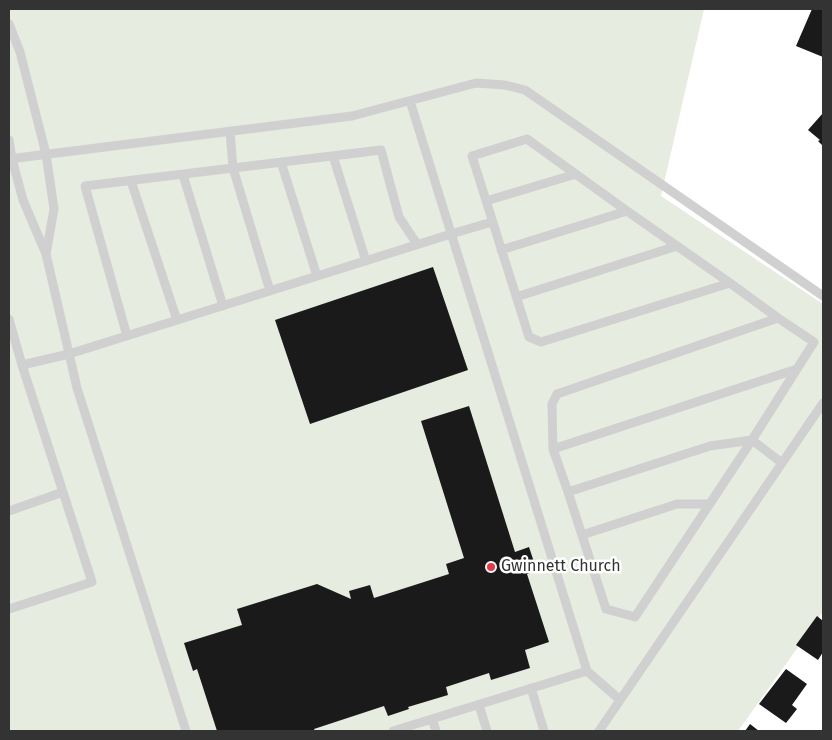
<!DOCTYPE html>
<html>
<head>
<meta charset="utf-8">
<style>
  body { margin:0 }
  #map { position:relative; width:832px; height:740px; overflow:hidden; background:#fff; font-family:"Fira Sans",sans-serif }
  canvas { display:block }
  .frame { position:absolute; inset:0; border:10px solid #333; pointer-events:none }
</style>
</head>
<body>
<div id="map">
<canvas width="832" height="740"></canvas>
<div class="frame"></div>
</div>
<script>
const context = document.querySelector('canvas').getContext('2d');
context.lineJoin = 'round';
function fill(path, color) { context.fillStyle = color; context.fill(path, 'evenodd'); }
const toPath = rows => new Path2D(rows.map(r => 'M' + r).join(''));
function strokePath(path, color, width, dash) { context.strokeStyle = color; context.lineWidth = width; context.lineCap = dash ? 'butt' : 'round'; context.setLineDash(dash || []); context.stroke(path); }
function label(font, color, halo, rows, align = 'center') {
  context.font = font + ' "Fira Sans",sans-serif'; context.lineWidth = 5; context.setLineDash([]); context.textBaseline = 'middle'; context.strokeStyle = halo; context.fillStyle = color; for (const [text, x, y, turn = 0] of rows) {
    context.save(); context.translate(x, y); context.rotate((+turn || 0) * Math.PI / 180); context.textAlign = isNaN(turn) ? turn : align; if (halo) context.strokeText(text, 0, 0); context.fillText(text, 0, 0); context.restore();
  }
}
fill(toPath([
  [9,9,704,9,661,196,823,304,823,612,738,731,9,731]
]), '#e6ecdf');
fill(toPath([
  [812,9,823,9,823,57,796,46],
  [823,113,823,146,818,141,820,140,808,130],
  [433,267,468,370,310,424,275,320],
  [469,406,515,552,529,547,537,571,527,574,549,642,525,650,530,668,491,680,489,673,446,687,448,695,408,707,409,709,388,716,384,706,314,729,315,731,217,731,197,669,193,671,184,643,242,625,237,609,317,584,351,599,349,591,370,585,374,598,449,574,446,564,464,558,421,421],
  [817,616,823,621,823,652,818,660,796,645],
  [786,669,807,684,792,705,797,709,786,723,759,704],
  [750,724,759,731,745,731]
]), '#1a1a1a');
strokePath(toPath([
  [9,24,20,52,46,154,54,209,46,254],
  [410,101,587,671],
  [230,131,233,168,270,291],
  [9,140,12,159,23,200,46,254,77,388,186,731],
  [333,156,366,261],
  [9,159,352,116,476,83,505,85,525,90,823,296],
  [281,162,317,276],
  [183,175,223,306],
  [131,181,177,320],
  [486,201,576,174],
  [501,250,627,211],
  [730,283,541,342,529,337,472,156,527,139,627,211,730,283,778,318],
  [516,297,677,246],
  [9,319,22,365,92,582,9,609],
  [127,336,85,186,381,150,399,217,417,244],
  [22,365,69,354,451,234,492,222],
  [553,449,797,369],
  [568,492,710,446,752,440,814,342,778,318,557,394,552,404,553,449,568,492,606,609,635,617,752,440,782,463],
  [9,511,63,492],
  [582,535,677,504,710,504],
  [531,688,544,731],
  [479,705,487,731],
  [432,719,436,731],
  [393,731,587,671,620,700],
  [599,731,823,403]
]), '#d0d0d0', 9);
for (const [x, y, r, color] of [
  [491,567,5,"#e63946"]
]) { const dot = new Path2D(); dot.arc(x, y, r, 0, 2 * Math.PI); context.fillStyle = color; context.fill(dot); strokePath(dot, '#fff', 2); }
label('16px', '#333', '#fff', [
  ["Gwinnett Church",501,567]
], 'left');
</script>
</body>
</html>
